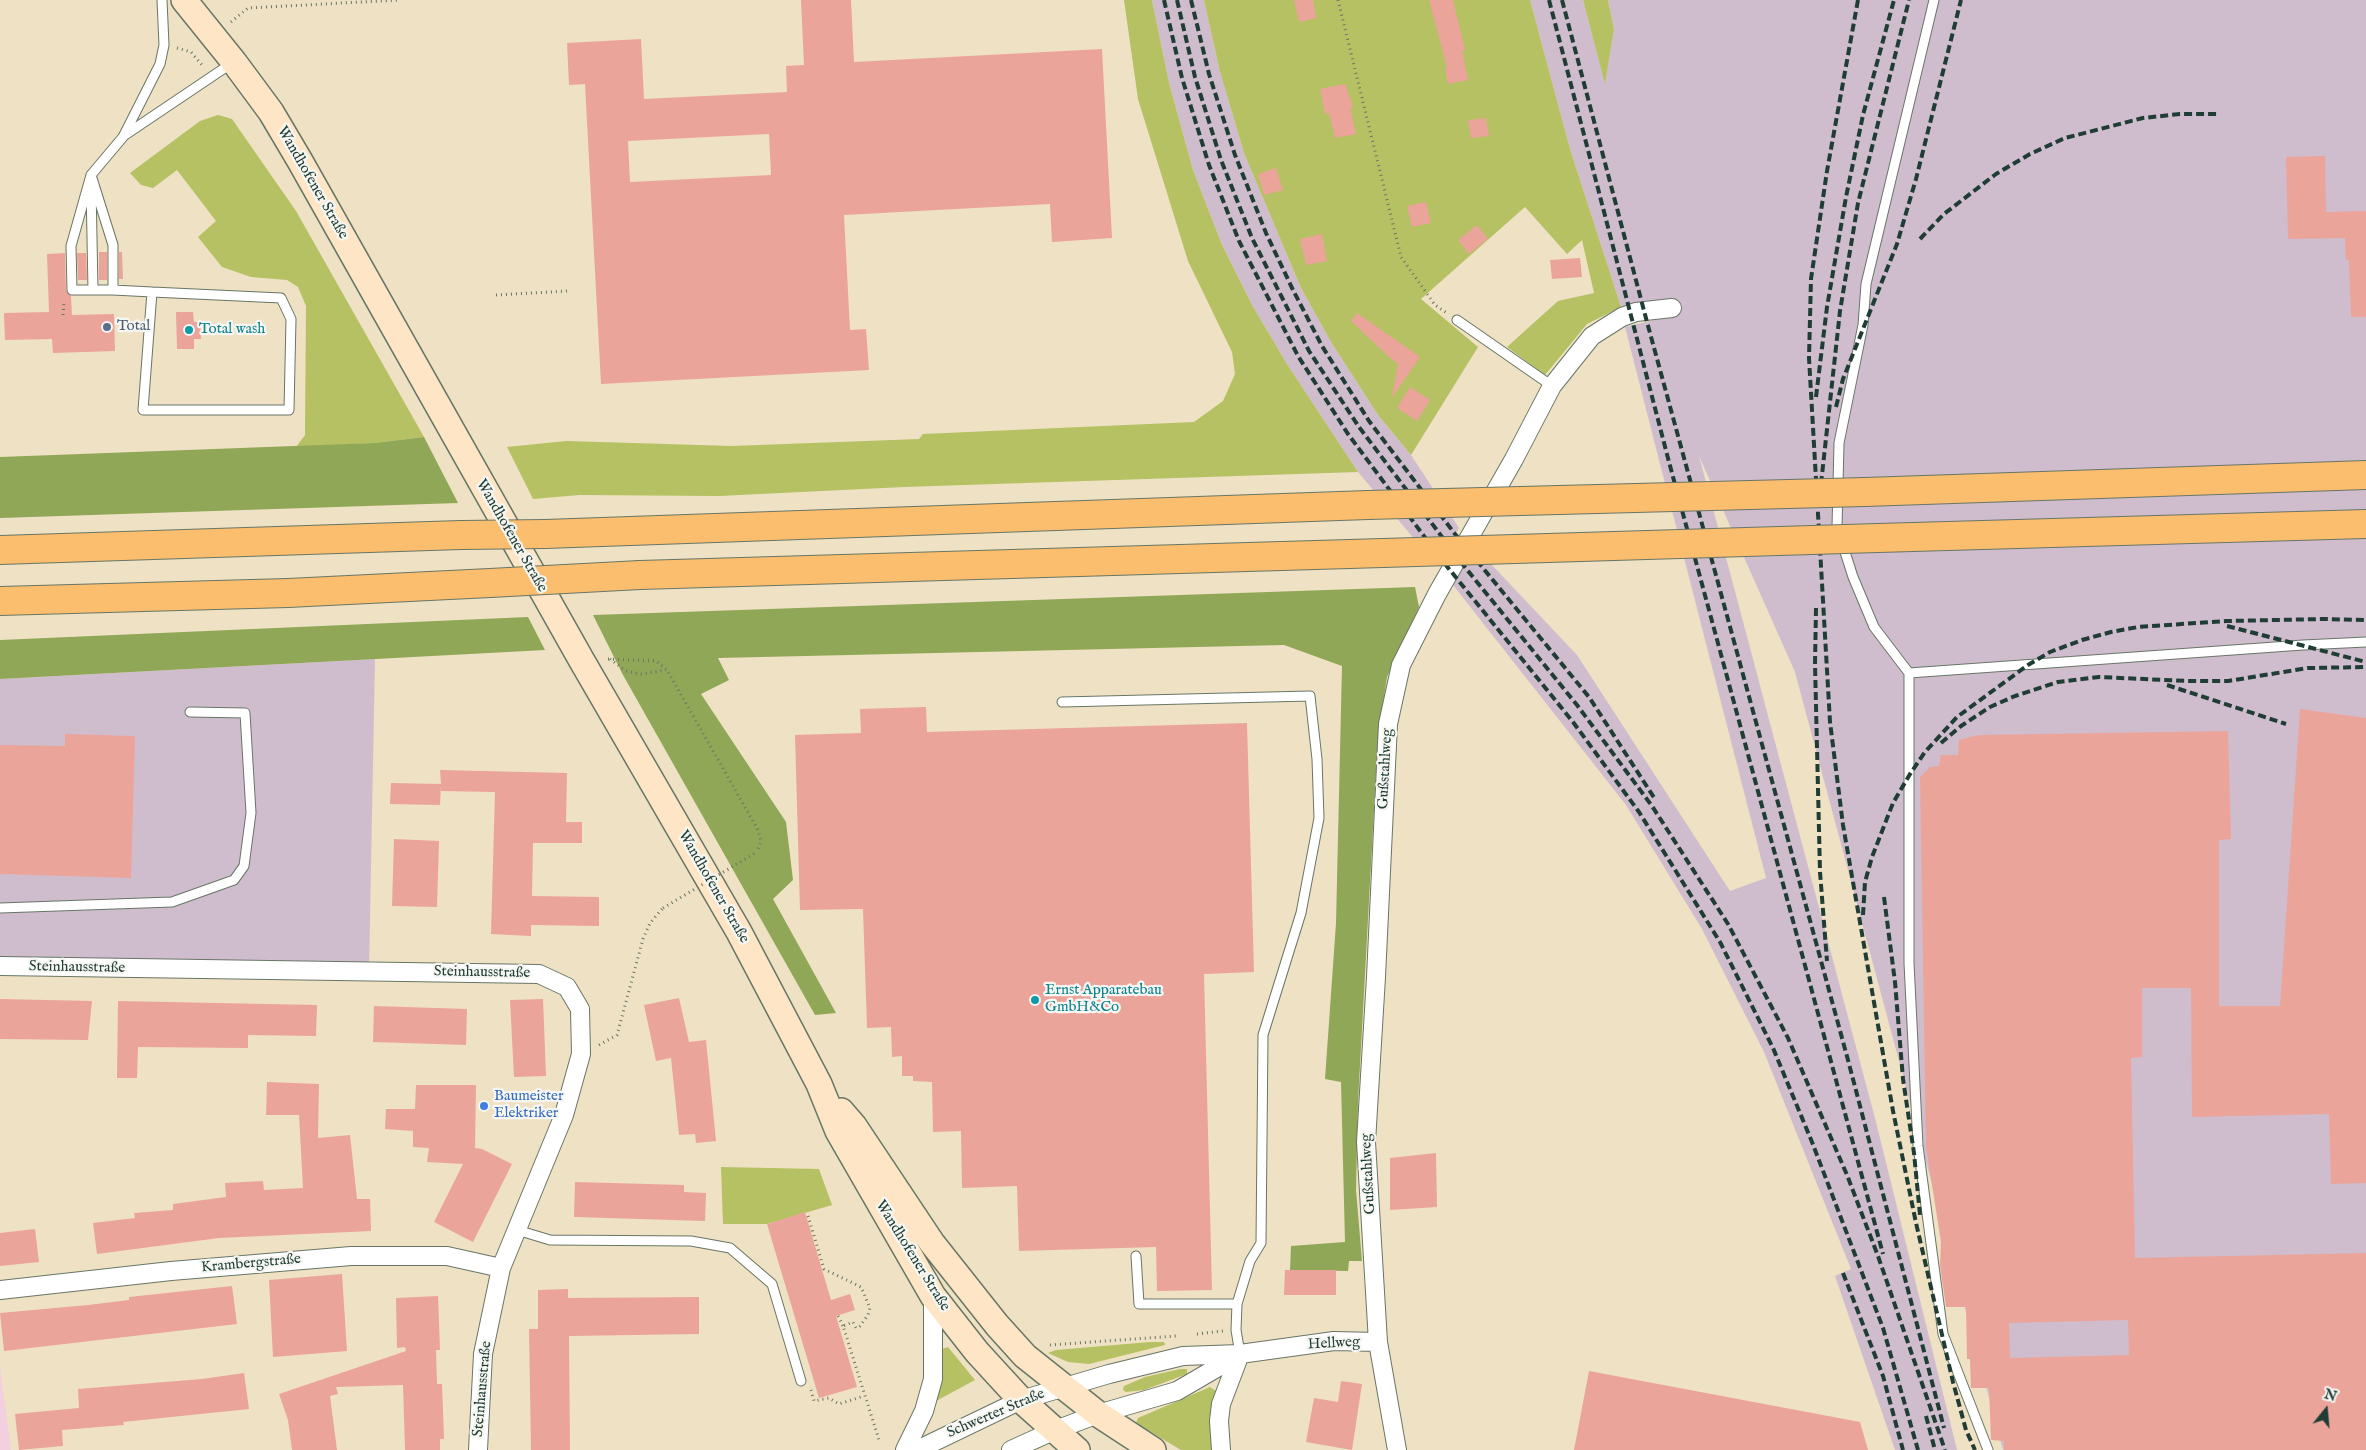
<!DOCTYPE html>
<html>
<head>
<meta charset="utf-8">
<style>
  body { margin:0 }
  #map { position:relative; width:2366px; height:1450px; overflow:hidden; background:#efe1c3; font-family:"IM FELL English",serif }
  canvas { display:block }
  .north { position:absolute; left:2301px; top:1385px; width:50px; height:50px; -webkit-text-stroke:4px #f6f6f2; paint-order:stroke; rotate:17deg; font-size:14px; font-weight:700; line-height:20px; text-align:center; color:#1f3d34 }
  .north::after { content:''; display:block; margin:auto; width:18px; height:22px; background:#1f3d34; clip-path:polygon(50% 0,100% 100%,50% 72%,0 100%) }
</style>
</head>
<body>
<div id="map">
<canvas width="2366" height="1450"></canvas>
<div class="north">N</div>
</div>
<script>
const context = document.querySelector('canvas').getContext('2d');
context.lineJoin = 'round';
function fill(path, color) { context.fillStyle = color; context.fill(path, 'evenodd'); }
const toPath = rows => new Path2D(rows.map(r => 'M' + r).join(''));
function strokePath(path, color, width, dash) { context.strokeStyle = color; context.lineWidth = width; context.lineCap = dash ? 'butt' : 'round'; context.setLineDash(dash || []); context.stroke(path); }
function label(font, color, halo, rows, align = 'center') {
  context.font = font + ' "IM FELL English",serif'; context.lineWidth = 4.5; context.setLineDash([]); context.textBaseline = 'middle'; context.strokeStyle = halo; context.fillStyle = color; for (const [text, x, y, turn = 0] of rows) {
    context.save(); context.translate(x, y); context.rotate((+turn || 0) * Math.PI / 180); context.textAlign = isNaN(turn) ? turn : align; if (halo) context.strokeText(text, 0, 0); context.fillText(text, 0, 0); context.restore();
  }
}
fill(toPath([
  [0,1368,11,1450,0,1450]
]), '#f3cfdf');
fill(toPath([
  [1152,0,1204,0,1220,72,1244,153,1301,288,1331,342,1378,415,1411,455,1459,528,1437,566,1358,472,1287,364,1252,305,1222,245,1193,170,1169,83],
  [1530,0,1583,0,1605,83,1614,29,1608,0,2366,0,2366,1450,2003,1450,1795,672,1699,456,1876,1122,1957,1450,1895,1450,1835,1276,1851,1269,1764,1052,1702,929,1626,805,1453,585,1475,547,1577,655,1730,891,1766,878,1625,327,1654,320,1649,301,1621,307,1570,149],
  [375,659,369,971,0,967,0,679]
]), '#cfbdce');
fill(toPath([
  [1124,0,1152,0,1169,83,1193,170,1222,245,1252,305,1287,364,1358,472,904,487,719,496,579,495,533,499,507,447,566,441,732,446,919,439,923,434,1194,422,1223,401,1235,374,1232,352,1188,261,1138,99],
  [1204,0,1530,0,1570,149,1621,307,1587,324,1545,375,1507,347,1558,301,1594,293,1582,240,1567,254,1525,207,1421,299,1478,347,1411,455,1378,415,1331,342,1301,288,1244,153,1220,72],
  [1583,0,1608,0,1614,29,1605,84],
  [218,115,232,119,296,211,424,437,374,443,296,447,305,435,306,306,298,287,287,280,251,277,222,267,198,237,216,221,177,170,153,188,141,185,130,173,200,121],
  [721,1167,819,1169,832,1205,767,1224,723,1224],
  [1150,1342,1164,1342,1165,1345,1089,1364,1068,1362,1048,1353,1056,1350],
  [948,1347,975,1380,936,1401,942,1375,942,1349],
  [1180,1369,1187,1369,1187,1374,1144,1390,1126,1392,1123,1390,1124,1386,1145,1377],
  [1210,1387,1216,1391,1209,1419,1212,1450,1181,1450,1136,1423,1138,1418]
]), '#b5c162');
fill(toPath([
  [424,437,458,503,0,518,0,457,374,443],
  [1415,587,1419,607,1387,677,1378,736,1358,1102,1356,1190,1362,1261,1349,1261,1348,1271,1290,1270,1291,1246,1345,1242,1341,1082,1325,1079,1336,923,1342,666,1284,645,718,658,729,680,701,694,786,822,793,880,773,899,836,1013,815,1015,623,675,593,615],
  [528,617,545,650,0,679,0,640]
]), '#90a758');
fill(toPath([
  [801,0,851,0,854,62,1102,49,1112,238,1052,242,1050,204,844,215,850,330,866,329,869,370,601,384,585,84,569,85,567,43,641,39,644,99,787,92,786,66,804,65],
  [769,134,771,175,630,182,628,141],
  [1294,0,1313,0,1316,18,1299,22],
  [1429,0,1453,0,1465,50,1462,51,1468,80,1448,84,1445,68,1447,67],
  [1345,84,1353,107,1350,108,1356,134,1335,138,1329,113,1325,114,1320,89],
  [1486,118,1489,136,1471,138,1468,120],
  [2325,156,2326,212,2366,211,2366,317,2351,317,2349,260,2346,260,2345,238,2288,239,2286,157],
  [1276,168,1283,190,1264,195,1258,174],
  [1426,202,1431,223,1412,227,1407,206],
  [1477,225,1488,239,1469,254,1458,240],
  [1322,234,1327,261,1306,265,1300,239],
  [99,252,107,252,107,280,99,280],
  [119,252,122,252,123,279,119,279],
  [65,253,66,290,71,296,72,315,114,314,115,351,53,353,52,339,5,340,4,313,49,312,47,254],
  [77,253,86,253,87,280,78,280],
  [1580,258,1582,277,1552,279,1550,260],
  [176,312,193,312,194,322,200,322,201,339,194,339,194,349,177,349],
  [1357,313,1420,357,1392,398,1398,364,1388,356,1351,321],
  [1410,387,1430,400,1417,421,1397,408],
  [926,707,927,732,1247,723,1254,972,1204,974,1212,1290,1157,1291,1156,1247,1019,1251,1017,1186,962,1188,961,1131,933,1132,932,1082,913,1081,913,1076,902,1076,902,1056,892,1057,891,1027,867,1028,863,909,800,910,795,735,861,733,860,709],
  [2300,709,2366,718,2366,1183,2331,1184,2329,1114,2192,1117,2191,988,2142,988,2142,1057,2131,1058,2135,1258,2366,1253,2366,1450,2004,1450,2004,1441,1991,1440,1989,1388,1971,1388,1970,1359,1967,1359,1966,1307,1946,1307,1940,1265,1941,1242,1926,1147,1920,777,1930,767,1939,766,1941,755,1958,755,1959,740,1979,735,2228,731,2231,839,2219,840,2219,1006,2280,1006],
  [2128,1320,2129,1355,2010,1358,2009,1323],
  [65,734,135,736,131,878,0,874,0,745,65,746],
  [440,770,567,773,566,822,582,822,582,843,533,843,532,896,599,897,599,926,531,925,531,936,491,934,495,792,441,791,441,785,440,805,390,804,391,783,441,784],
  [394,839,439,841,437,907,392,906],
  [679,998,689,1042,706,1040,716,1141,696,1143,695,1134,679,1135,671,1058,656,1061,644,1005],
  [0,999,92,1001,88,1040,0,1039],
  [543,999,546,1076,514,1077,510,1000],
  [118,1001,317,1005,316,1036,248,1035,248,1048,138,1047,137,1078,117,1078],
  [374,1006,467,1009,466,1045,373,1042],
  [267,1082,319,1084,318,1138,350,1135,357,1199,370,1199,371,1231,219,1238,97,1254,93,1223,135,1218,134,1213,173,1210,173,1204,226,1197,225,1183,263,1181,264,1190,303,1188,299,1115,266,1115],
  [416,1085,476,1085,475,1148,482,1149,512,1164,473,1242,434,1222,463,1164,427,1162,429,1148,413,1147,413,1131,385,1129,386,1109,415,1109],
  [1436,1153,1437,1207,1390,1210,1390,1158],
  [575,1182,684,1185,684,1192,706,1193,705,1221,574,1217],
  [805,1212,831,1300,850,1294,855,1310,836,1316,857,1387,819,1398,767,1224],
  [35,1229,39,1262,0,1266,0,1233],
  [1285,1270,1336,1270,1336,1295,1284,1295],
  [342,1274,347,1351,273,1357,269,1280],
  [232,1286,237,1324,4,1351,0,1313,88,1305,129,1300,129,1297],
  [568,1289,568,1298,699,1297,699,1334,569,1336,570,1450,531,1450,529,1329,538,1329,538,1290],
  [438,1296,440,1350,436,1350,437,1384,442,1384,444,1439,440,1439,440,1450,405,1450,403,1385,336,1387,338,1394,330,1396,337,1450,292,1450,288,1420,279,1394,406,1351,405,1347,397,1348,396,1298],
  [1589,1371,1860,1422,1868,1450,1574,1450],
  [244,1373,249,1409,123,1422,124,1425,62,1430,63,1446,19,1450,15,1414,79,1408,78,1389,202,1379],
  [1341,1381,1362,1384,1352,1450,1306,1442,1314,1398,1338,1402]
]), '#eba49a');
const service = toPath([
  [1934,0,1866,284,1863,325,1839,443,1837,527,1853,577,1874,627,1909,673,1909,963,1918,1146,1943,1334,1988,1450],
  [125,135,232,63],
  [91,175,113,245,113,290],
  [91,186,93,290],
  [152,292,143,410,289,410,291,319,281,298,152,292,113,290,72,290,71,246,91,175,123,137,160,64,164,45,162,0],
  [1457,320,1552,386],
  [1909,673,2303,645,2366,642],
  [1062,702,1310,696,1317,759,1319,818,1301,913,1263,1035,1261,1243,1250,1261,1237,1304,1236,1330,1240,1354],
  [0,908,172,902,234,880,244,866,251,813,245,713,190,712],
  [517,1230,550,1240,691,1241,730,1248,772,1284,801,1381],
  [1136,1256,1139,1304,1237,1304]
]);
const minor = toPath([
  [0,966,539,974,567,987,580,1009,581,1054,564,1115,501,1268,483,1354,478,1450],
  [0,1290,171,1271,351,1256,447,1256,501,1268],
  [905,1450,924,1411,933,1379,933,1296],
  [917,1450,1021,1400,1109,1374,1183,1356,1240,1354,1334,1341,1378,1342],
  [1011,1450,1053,1431,1098,1414,1177,1391,1237,1356],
  [1221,1450,1219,1421,1221,1404,1240,1354],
  [1397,1450,1378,1342,1366,1142,1376,977,1388,724,1401,665,1437,594,1514,459,1552,386,1592,336,1622,317,1636,312,1672,308]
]);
const secondary = toPath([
  [184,0,234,62,271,112,300,161,582,661,739,932,819,1084,838,1131,933,1296,977,1352,1021,1400,1077,1450],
  [841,1111,854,1126,932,1243,997,1325,1025,1356,1098,1414,1153,1450]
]);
const motorway = toPath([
  [1865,492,2366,475],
  [545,534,1368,505],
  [1878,538,2366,524],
  [0,550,461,535],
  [640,575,1383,553],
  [0,601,288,593,490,583]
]);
strokePath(service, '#687666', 11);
strokePath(minor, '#687666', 20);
strokePath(secondary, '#687666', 28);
strokePath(motorway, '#687666', 30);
strokePath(toPath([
  [1338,0,1401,257,1435,305,1447,313],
  [231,22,248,8,400,0],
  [177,48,191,52,202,65],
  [496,295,568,291],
  [63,315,64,301],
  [608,659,656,661,667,670,758,830,761,841,757,852],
  [610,659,626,671,641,674,666,670],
  [599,1045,617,1035,643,939,650,923,663,908],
  [808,1216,824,1269,861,1287,870,1308,868,1315,860,1326,856,1328,853,1322,843,1326,880,1443],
  [838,1316,843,1326],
  [1197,1334,1223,1331],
  [1050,1345,1176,1336],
  [811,1390,814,1401,829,1398,839,1404,864,1396]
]), '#687666', 3, [1, 4]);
strokePath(service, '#fff', 9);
strokePath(minor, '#fff', 18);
strokePath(secondary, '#fde5c5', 25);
strokePath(motorway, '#fabe6e', 28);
strokePath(toPath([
  [1164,0,1182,78,1209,165,1239,241,1298,356,1348,434,1441,559,1573,722,1639,812,1720,942,1773,1048,1812,1142,1883,1328,1918,1450],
  [1177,0,1195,77,1221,160,1252,238,1309,351,1359,427,1464,566,1577,705,1652,806,1728,924,1788,1038,1847,1175,1878,1256,1945,1450],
  [1191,0,1209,74,1235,155,1266,233,1293,290,1322,346,1369,421,1455,534,1589,697,1655,799],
  [1549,0,1669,462,1883,1254],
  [1562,0,1647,322,1848,1060,1944,1428],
  [1858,0,1827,171,1811,279,1809,358,1830,722,1843,825,1893,1111,1916,1223,1953,1382,1966,1430,1975,1450],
  [1920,239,1944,214,1996,174,2030,154,2065,138,2143,118,2180,114,2217,114],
  [1816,397,1827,307,1846,197,1863,115,1894,0],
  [1836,407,1843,379,1897,244,1916,179,1961,0],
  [1821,484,1840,311,1858,203,1909,0],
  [1816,608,1815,664,1820,872,1827,961],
  [2227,626,2366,662],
  [2167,685,2286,724],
  [1941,743,1961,726,1990,707,2015,696,2058,682,2099,677,2187,681,2228,681,2308,668,2366,667],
  [1884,897,1895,982,1903,1079,1914,1153,1920,1215],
  [1863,915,1865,882,1872,857,1893,803,1910,774,1925,752,1957,717,2028,665,2050,652,2082,640,2111,632,2138,627,2226,621,2323,619,2366,620],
  [1843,1273,1883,1376,1903,1450],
  [1926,1416,1935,1450]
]), '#1f3d34', 4, [8, 4]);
const motorwayBridge = toPath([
  [1368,505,1865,492],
  [461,535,545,534],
  [1383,553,1878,538],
  [490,583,640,575]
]);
strokePath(motorwayBridge, '#687666', 30, []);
strokePath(toPath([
  [663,908,757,852]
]), '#687666', 3, [1, 4]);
strokePath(motorwayBridge, '#fabe6e', 28);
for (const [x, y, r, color] of [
  [107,327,5,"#5c6f8a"],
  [189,330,5,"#0f9aa8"],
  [1035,1000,5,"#0f9aa8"],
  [484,1106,5,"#3f7fe0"]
]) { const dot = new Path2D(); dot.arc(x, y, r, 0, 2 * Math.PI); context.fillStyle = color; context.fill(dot); strokePath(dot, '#f6f6f2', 2); }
label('15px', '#1f3d34', '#f6f6f2', [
  ["Wandhofener Straße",312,183,60],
  ["Wandhofener Straße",511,536,60],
  ["Gußstahlweg",1386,769,-87],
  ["Wandhofener Straße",713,887,60],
  ["Steinhausstraße",77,968,1],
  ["Steinhausstraße",482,973,1],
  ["Gußstahlweg",1369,1174,-93],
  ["Wandhofener Straße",912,1256,58],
  ["Krambergstraße",251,1264,-5],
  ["Hellweg",1334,1344,-3],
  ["Steinhausstraße",483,1389,-85],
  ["Schwerter Straße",996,1414,-23]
]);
label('15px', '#4e5e75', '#f6f6f2', [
  ["Total",117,327]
], 'left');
label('15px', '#0d838f', '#f6f6f2', [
  ["Total wash",199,330],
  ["Ernst Apparatebau",1045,991],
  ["GmbH&Co",1045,1008]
], 'left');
label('15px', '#366cbe', '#f6f6f2', [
  ["Baumeister",494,1097],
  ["Elektriker",494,1114]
], 'left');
</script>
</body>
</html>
